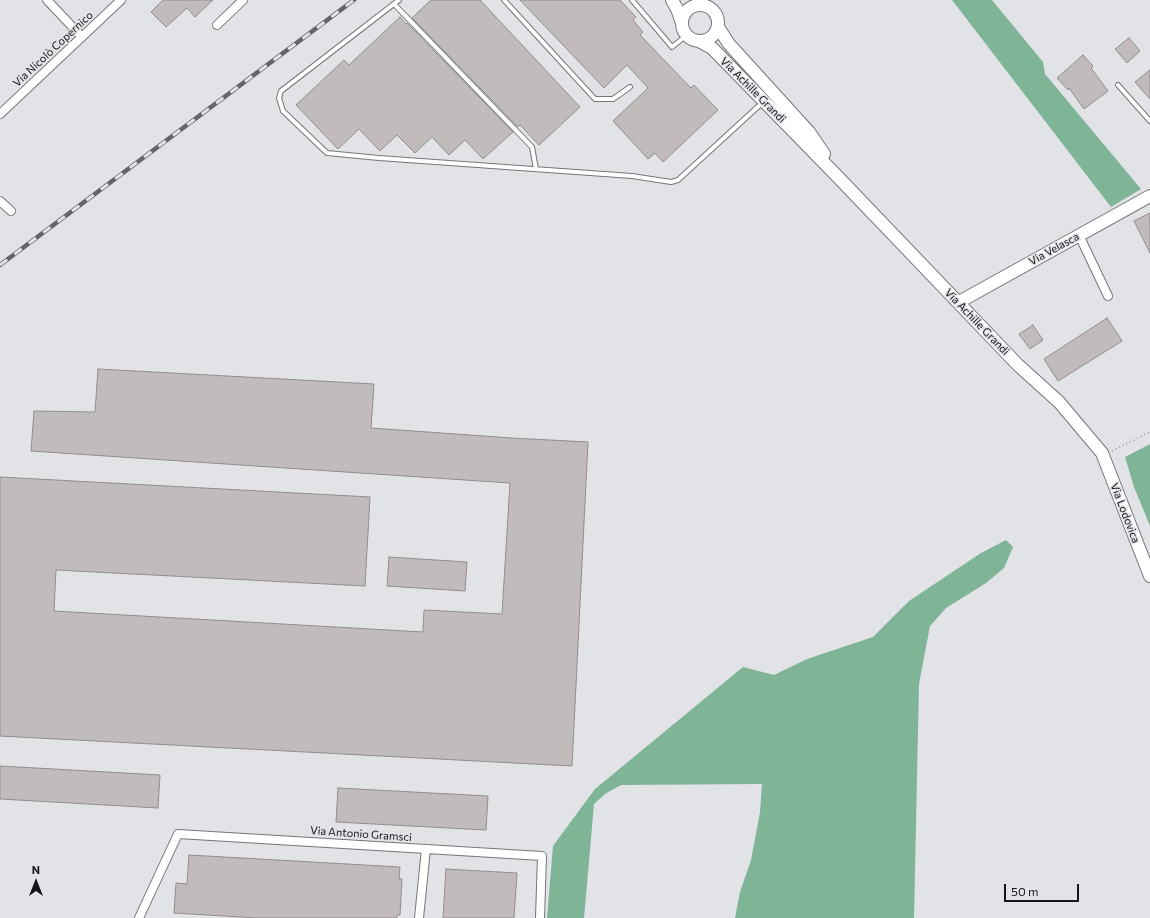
<!DOCTYPE html>
<html>
<head>
<meta charset="utf-8">
<style>
  body { margin:0 }
  #map { position:relative; width:1150px; height:918px; overflow:hidden; background:#e1e3e7; font-family:Commissioner,sans-serif }
  canvas { display:block }
  .north { position:absolute; left:16px; top:862px; width:40px; height:40px; -webkit-text-stroke:3px #e1e3e7; paint-order:stroke; rotate:0deg; font-size:11px; font-weight:700; line-height:16px; text-align:center; color:#161618 }
  .north::after { content:''; display:block; margin:auto; width:14px; height:18px; background:#161618; clip-path:polygon(50% 0,100% 100%,50% 72%,0 100%) }
  .scale { position:absolute; left:1004px; top:884px; width:75px; height:18px; box-sizing:border-box; border:2px solid #161618; border-top:0; padding-left:5px; font-size:12px; line-height:14px; white-space:nowrap; color:#161618; -webkit-text-stroke:3px #e1e3e7; paint-order:stroke }
</style>
</head>
<body>
<div id="map">
<canvas width="1150" height="918"></canvas>
<div class="north">N</div>
<div class="scale">50 m</div>
</div>
<script>
const context = document.querySelector('canvas').getContext('2d');
context.lineJoin = 'round';
function fill(path, color) { context.fillStyle = color; context.fill(path, 'evenodd'); }
const toPath = rows => new Path2D(rows.map(r => 'M' + r).join(''));
function strokePath(path, color, width, dash) { context.strokeStyle = color; context.lineWidth = width; context.lineCap = dash ? 'butt' : 'round'; context.setLineDash(dash || []); context.stroke(path); }
function label(font, color, halo, rows, align = 'center') {
  context.font = font + ' Commissioner,sans-serif'; context.lineWidth = 3; context.setLineDash([]); context.textBaseline = 'middle'; context.strokeStyle = halo; context.fillStyle = color; for (const [text, x, y, turn = 0] of rows) {
    context.save(); context.translate(x, y); context.rotate((+turn || 0) * Math.PI / 180); context.textAlign = isNaN(turn) ? turn : align; if (halo) context.strokeText(text, 0, 0); context.fillText(text, 0, 0); context.restore();
  }
}
fill(toPath([
  [952,0,992,0,1043,62,1045,74,1141,189,1111,207],
  [1150,444,1150,526,1134,487,1125,457],
  [1006,540,1013,547,1004,568,986,583,946,608,930,626,919,684,914,918,735,918,740,892,751,860,760,812,762,784,621,785,605,794,594,804,584,918,547,918,553,846,595,789,743,667,774,675,807,659,873,637,909,601,981,553]
]), '#7fb497');
const building = toPath([
  [163,0,213,0,195,17,187,8,166,27,151,12,163,0],
  [431,0,480,0,580,107,539,145,520,125,518,127,412,18,431,0],
  [520,0,620,0,636,17,633,20,643,32,640,35,691,88,694,85,718,110,663,162,655,153,648,159,613,121,648,88,627,65,604,88,520,0],
  [400,17,406,24,407,23,513,132,483,159,465,140,449,155,432,137,415,153,397,135,380,151,359,129,338,149,296,105,344,60,349,65,400,17],
  [1129,38,1140,51,1127,63,1115,49,1129,38],
  [1083,55,1093,66,1091,68,1108,91,1084,109,1069,88,1068,90,1057,78,1083,55],
  [1150,70,1150,99,1135,82,1150,70],
  [1150,213,1150,253,1134,221,1150,213],
  [1107,318,1122,341,1058,381,1044,359,1107,318],
  [1033,325,1043,340,1030,349,1019,334,1033,325],
  [98,369,374,384,371,428,512,438,588,442,572,766,0,736,0,477,370,497,365,586,56,570,54,611,423,632,424,610,502,614,510,483,31,451,34,411,95,412,98,369],
  [389,557,467,562,465,591,387,586,389,557],
  [0,766,160,775,158,808,0,799,0,766],
  [338,788,488,796,486,830,336,822,338,788],
  [189,855,400,867,399,879,402,879,400,915,397,915,397,918,257,918,174,913,176,883,187,884,189,855],
  [446,869,517,873,514,918,443,918,446,869]
]);
fill(building, '#c1bcbb');
strokePath(building, '#928d8c', 1);
const lane = toPath([
  [399,0,281,91,279,98,283,111,327,153,379,158,632,176,671,182,678,180,762,103],
  [504,0,595,99,613,99,630,87],
  [632,0,672,47,687,35],
  [394,4,532,147,536,169],
  [1118,85,1150,121]
]);
const street = toPath([
  [47,0,82,37],
  [217,25,243,0],
  [0,114,121,0],
  [0,201,11,211],
  [1079,235,1108,296],
  [139,918,178,834,542,856,540,918],
  [419,918,426,849]
]);
const secondary = toPath([
  [672,0,677,9,682,23],
  '682 23a18 18 0 1 1 36 0a18 18 0 1 1-36 0Z',
  [718,27,729,44,809,132,824,154],
  [699,41,712,48,837,176,1018,365,1059,402,1102,453,1150,576],
  [959,302,1150,196]
]);
strokePath(lane, '#747679', 6);
strokePath(street, '#747679', 10);
strokePath(secondary, '#747679', 14);
strokePath(toPath([
  [1112,451,1150,432]
]), '#a2a4a7', 2, [1, 3]);
strokePath(lane, '#fff', 4);
strokePath(street, '#fff', 8);
strokePath(secondary, '#fff', 12);
const rail = toPath([
  [0,265,354,0]
]);
strokePath(rail, '#646568', 4.5);
strokePath(rail, '#e1e3e7', 3, [9]);
label('11px', '#161618', '#e1e3e7', [
  ["Via Nicolò Copernico",53,49,-43],
  ["Via Achille Grandi",753,90,45],
  ["Via Velasca",1054,249,-29],
  ["Via Achille Grandi",977,322,46],
  ["Via Lodovica",1125,513,69],
  ["Via Antonio Gramsci",361,834,4]
]);
</script>
</body>
</html>
